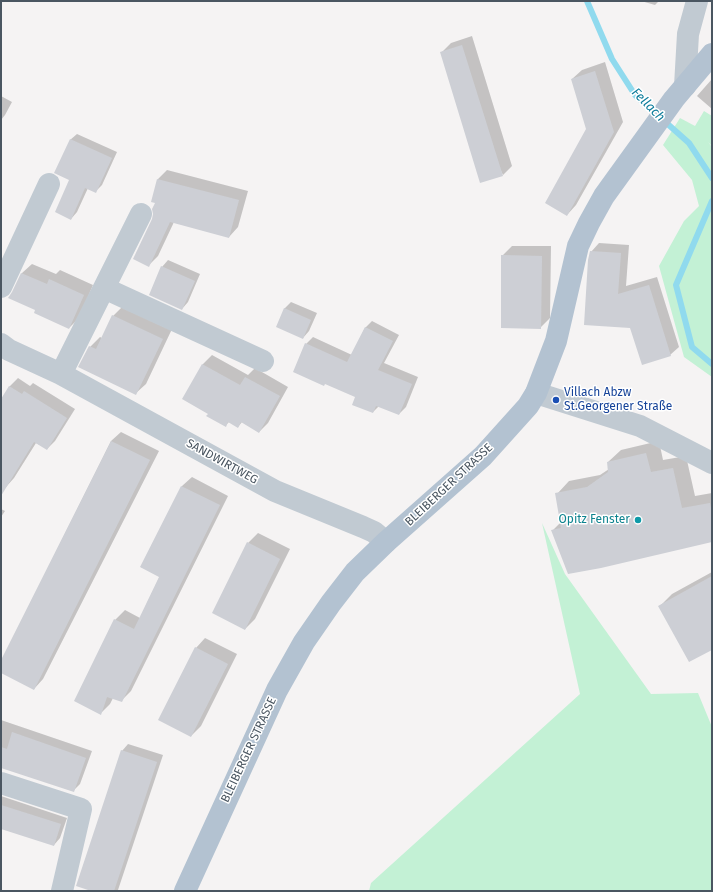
<!DOCTYPE html>
<html>
<head>
<meta charset="utf-8">
<style>
  body { margin:0 }
  #map { position:relative; width:713px; height:892px; overflow:hidden; background:#f5f3f3; font-family:"Fira Sans",sans-serif }
  canvas { display:block }
  .frame { position:absolute; inset:0; border:2px solid #4a5661; pointer-events:none }
</style>
</head>
<body>
<div id="map">
<canvas width="713" height="892"></canvas>
<div class="frame"></div>
</div>
<script>
const context = document.querySelector('canvas').getContext('2d');
context.lineJoin = 'round';
function fill(path, color) { context.fillStyle = color; context.fill(path, 'evenodd'); }
const toPath = rows => new Path2D(rows.map(r => 'M' + r).join(''));
function strokePath(path, color, width, dash) { context.strokeStyle = color; context.lineWidth = width; context.lineCap = dash ? 'butt' : 'round'; context.setLineDash(dash || []); context.stroke(path); }
function label(font, color, halo, rows, align = 'center') {
  context.font = font + ' "Fira Sans",sans-serif'; context.lineWidth = 3; context.setLineDash([]); context.textBaseline = 'middle'; context.strokeStyle = halo; context.fillStyle = color; for (const [text, x, y, turn = 0] of rows) {
    context.save(); context.translate(x, y); context.rotate((+turn || 0) * Math.PI / 180); context.textAlign = isNaN(turn) ? turn : align; if (halo) context.strokeText(text, 0, 0); context.fillText(text, 0, 0); context.restore();
  }
}
fill(toPath([
  [704,111,712,116,712,146,708,142,712,147,712,377,684,357,659,266,684,221,699,206,692,180,663,145,680,118,695,126],
  [542,523,565,574,651,694,698,693,712,727,712,891,369,891,371,883,580,694]
]), '#c3f1d5');
fill(toPath([
  [641,1,659,1,655,5],
  [472,36,512,166,503,175,441,53,451,43],
  [605,62,623,122,576,205,567,215,587,129,572,79,582,70],
  [712,79,712,109,697,96],
  [1,96,12,102,5,115,1,120],
  [77,134,117,152,102,185,96,191,88,188,77,212,71,219,70,140],
  [167,170,248,191,238,227,229,237,174,222,158,256,149,265,153,220,156,202,152,201,158,179],
  [599,243,629,245,626,286,657,277,679,347,670,355,631,327,591,252],
  [512,246,551,246,550,318,540,328,502,256],
  [168,260,200,274,188,302,182,309,162,267],
  [32,264,56,274,60,270,93,285,79,318,69,328,36,309,13,293,22,273],
  [291,302,317,313,309,331,303,338,284,309],
  [123,306,172,329,146,384,136,393,90,347,100,337,102,338,113,316],
  [372,321,399,335,384,363,418,377,406,407,399,414,379,406,373,412,306,344,313,337,352,355,365,328],
  [212,355,248,375,255,368,288,387,268,423,259,432,242,422,238,427,229,422,225,426,209,413,184,399,203,364],
  [18,378,30,386,33,383,75,409,55,441,47,449,36,443,14,478,6,487,1,484,1,400,9,387],
  [121,432,159,451,43,679,34,689,1,672,1,662,111,441],
  [659,441,663,460,686,456,695,496,712,493,712,541,552,531,561,522,557,494,569,481,600,475,609,469,608,462,621,450],
  [192,477,228,496,131,691,121,701,113,698,110,704,101,713,115,620,125,610,140,618,160,576,141,567,182,486],
  [1,509,5,511,1,517],
  [258,533,290,549,255,619,245,629,248,543],
  [712,572,712,648,660,606,672,594],
  [205,638,237,654,201,726,191,736,196,648],
  [1,720,92,751,80,784,73,791,1,767],
  [128,744,163,755,118,890,94,891,122,751],
  [1,796,67,818,60,838,54,845,1,827]
]), '#0003');
strokePath(toPath([
  [587,1,612,59,635,95,689,143,712,178],
  [712,201,676,285,692,347,712,364]
]), '#90daee', 6);
fill(toPath([
  [462,45,503,176,480,183,440,52],
  [595,71,614,132,567,216,545,203,586,129,571,79],
  [70,139,112,158,96,193,85,188,71,220,55,212,69,180,54,173],
  [157,179,239,200,229,238,170,222,149,267,133,259,152,219,153,214,152,209,155,203,151,202],
  [590,251,621,253,618,294,649,285,671,356,642,365,630,328,584,325,588,260],
  [501,255,542,256,541,329,501,328],
  [161,266,195,281,182,310,149,295],
  [21,273,47,284,49,279,84,295,69,329,34,313,35,310,8,298,12,292],
  [284,308,311,320,303,339,276,327],
  [112,315,163,339,136,395,78,367,89,346,96,349],
  [365,327,393,341,378,370,412,384,399,415,376,406,373,413,352,405,355,397,325,384,324,386,293,372,305,343,347,362],
  [202,364,240,385,245,377,280,396,259,433,241,422,238,428,228,422,226,427,206,416,208,414,182,399],
  [9,386,22,394,24,391,67,418,47,450,34,442,1,496,1,399],
  [111,441,150,460,34,690,1,673,1,660],
  [646,453,651,472,673,468,682,508,710,503,712,513,712,542,601,568,568,574,551,530,561,528,555,493,587,487,608,472,607,462],
  [181,486,220,505,122,702,107,697,101,715,74,701,114,619,134,629,159,577,140,567],
  [247,542,280,559,245,630,212,613],
  [712,576,712,650,689,662,658,606],
  [195,647,228,664,191,737,158,720],
  [12,732,86,758,74,792,1,768,1,747,7,749],
  [121,750,157,762,114,891,91,891,76,886],
  [1,805,61,824,54,846,1,829]
]), '#cdcfd5');
strokePath(toPath([
  [685,86,688,34,697,1],
  [1,287,49,184],
  [104,288,263,361],
  [1,344,9,350,61,374,275,491,363,527,374,532,386,542],
  [61,374,141,214],
  [536,393,640,426,712,463],
  [1,783,81,809,62,891]
]), '#c1cad2', 22);
strokePath(toPath([
  [185,891,277,690,304,642,331,603,355,572,386,542,483,456,528,406,536,393,556,341,578,246,589,223,604,196,674,99,712,54]
]), '#b3c2d1', 22);
for (const [x, y, r, color] of [
  [556,400,4,"#1a4fb4"],
  [638,520,4,"#0f9aa8"]
]) { const dot = new Path2D(); dot.arc(x, y, r, 0, 2 * Math.PI); context.fillStyle = color; context.fill(dot); strokePath(dot, '#fff', 1.5); }
label('12px', '#164399', '#fff', [
  ["Villach Abzw",564,393],
  ["St.Georgener Straße",564,407]
], 'left');
label('12px', '#4a5661', '#fff', [
  ["SANDWIRTWEG",222,462,29],
  ["BLEIBERGER STRASSE",449,485,-43],
  ["BLEIBERGER STRASSE",249,750,-65]
]);
label('12px', '#0d838f', '#fff', [
  ["Opitz Fenster",630,520]
], 'right');
label('italic 13px', '#0c7c9b', '#fff', [
  ["Fellach",648,105,45]
]);
</script>
</body>
</html>
